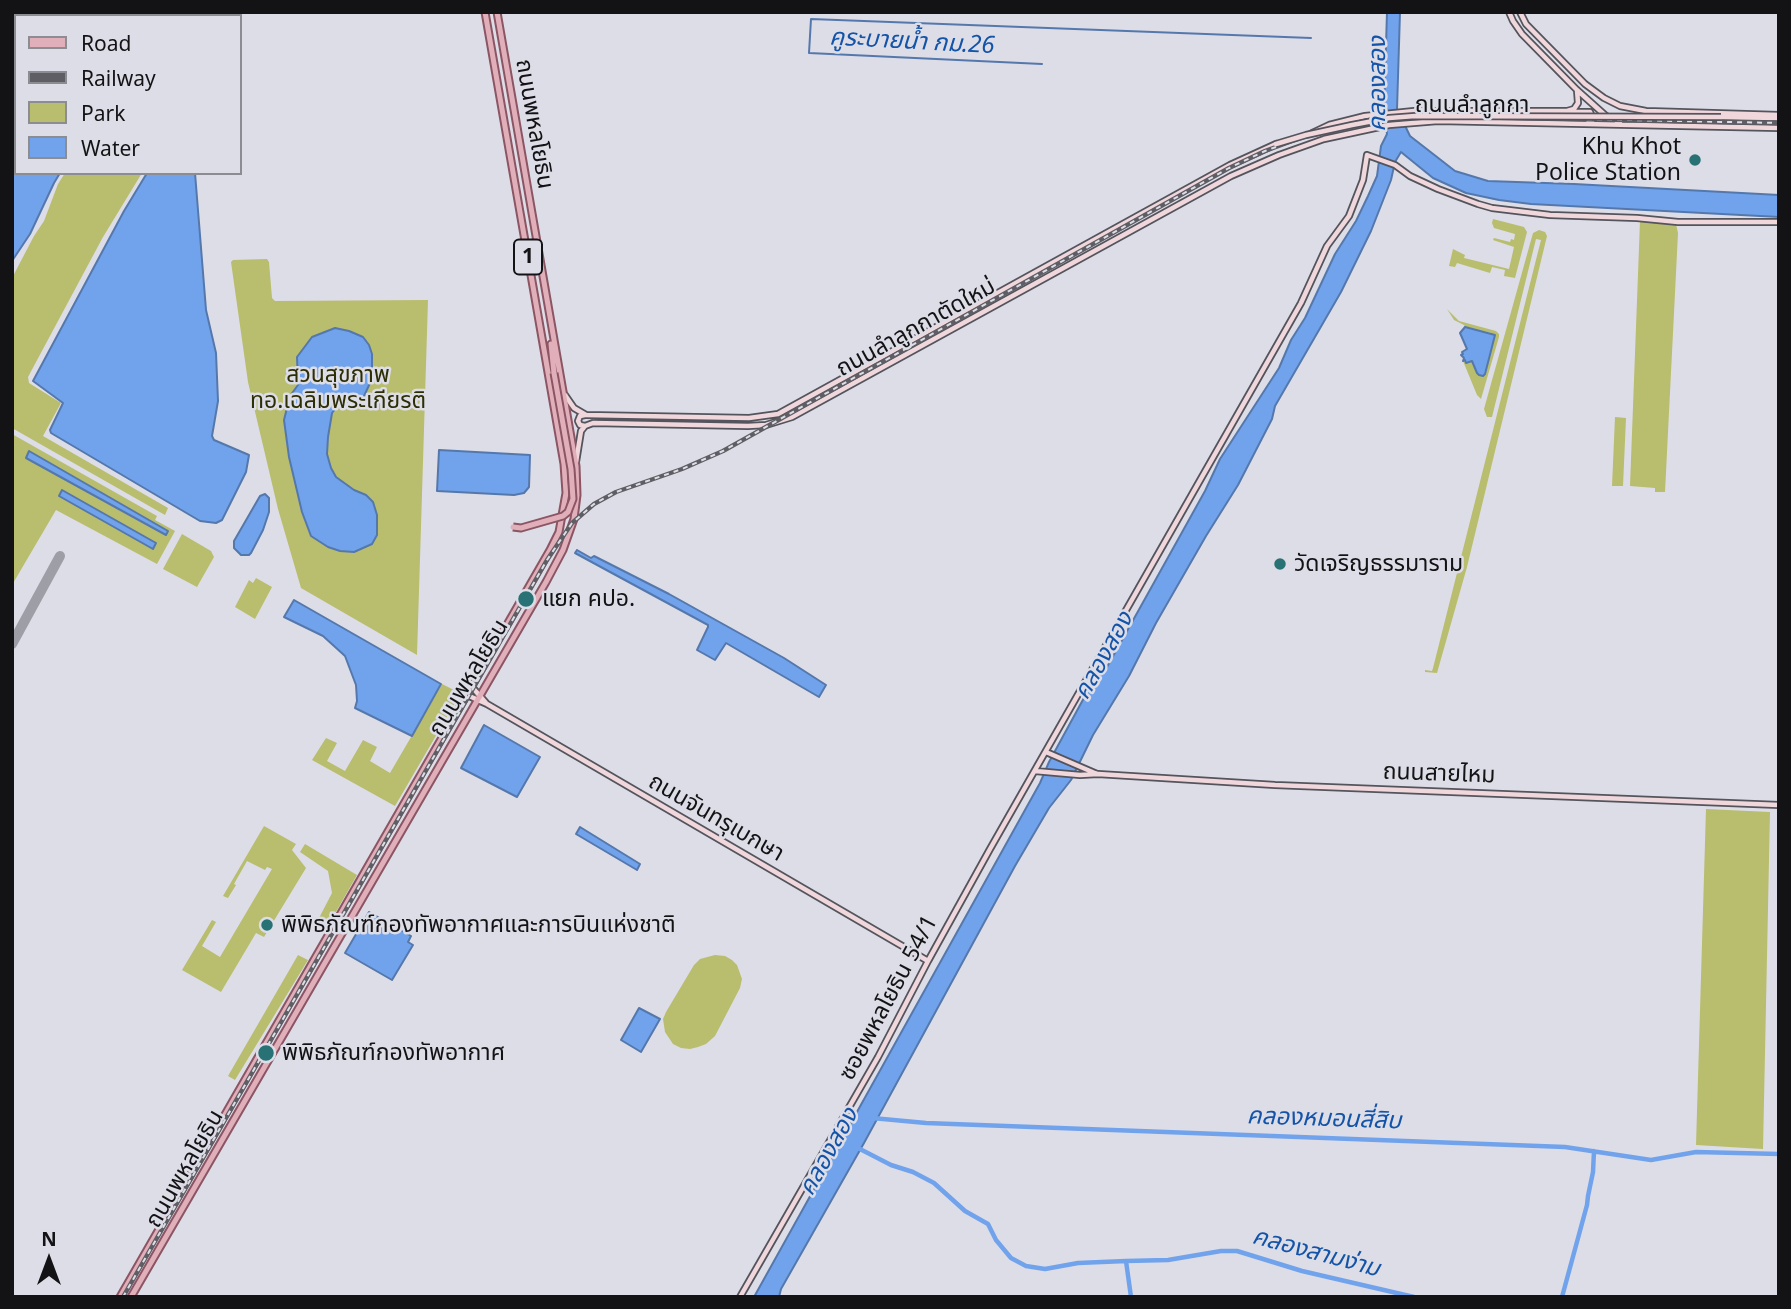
<!DOCTYPE html>
<html>
<head>
<meta charset="utf-8">
<style>
  body { margin:0 }
  #map { position:relative; width:1791px; height:1309px; overflow:hidden; background:#dddde7; font-family:"Noto Sans",sans-serif }
  canvas { display:block }
  .frame { position:absolute; inset:0; border:14px solid #131316; pointer-events:none }
  .legend { position:absolute; left:14px; top:14px; width:228px; height:161px; box-sizing:border-box; background:#dddde7; border:2px solid #8c8c93; margin:0; padding:9px 12px; list-style:none; font-size:21px; color:#131316 }
  .legend li { display:flex; align-items:center; gap:14px; height:35px }
  .legend b { width:35px; border:2px solid #8c8c93 }
  .north { position:absolute; left:14px; top:1225px; width:70px; height:70px; -webkit-text-stroke:5px #dddde7; paint-order:stroke; rotate:0deg; font-size:19px; font-weight:700; line-height:28px; text-align:center; color:#131316 }
  .north::after { content:''; display:block; margin:auto; width:24px; height:32px; background:#131316; clip-path:polygon(50% 0,100% 100%,50% 72%,0 100%) }
</style>
</head>
<body>
<div id="map">
<canvas width="1791" height="1309"></canvas>
<div class="frame"></div>
<ul class="legend">
<li><b style="height:9px;background:#e0afba"></b>Road</li>
<li><b style="height:9px;background:#5e5e64"></b>Railway</li>
<li><b style="height:19px;background:#b9bd6e"></b>Park</li>
<li><b style="height:19px;background:#71a3ec"></b>Water</li>
</ul>
<div class="north">N</div>
</div>
<script>
const context = document.querySelector('canvas').getContext('2d');
context.lineJoin = 'round';
function fill(path, color) { context.fillStyle = color; context.fill(path, 'evenodd'); }
const toPath = rows => new Path2D(rows.map(r => 'M' + r).join(''));
function strokePath(path, color, width, dash) { context.strokeStyle = color; context.lineWidth = width; context.lineCap = dash ? 'butt' : 'round'; context.setLineDash(dash || []); context.stroke(path); }
function label(font, color, halo, rows, align = 'center') {
  context.font = font + ' "Noto Sans","Noto Sans Thai",sans-serif'; context.lineWidth = 5; context.setLineDash([]); context.textBaseline = 'middle'; context.strokeStyle = halo; context.fillStyle = color; for (const [text, x, y, turn = 0] of rows) {
    context.save(); context.translate(x, y); context.rotate((+turn || 0) * Math.PI / 180); context.textAlign = isNaN(turn) ? turn : align; if (halo) context.strokeText(text, 0, 0); context.fillText(text, 0, 0); context.restore();
  }
}
fill(toPath([
  [65,173,142,173,103,237,28,377,29,383,61,403,43,436,168,508,165,515,12,428,12,278,34,236,44,221,58,184],
  [1493,219,1524,227,1527,232,1515,278,1504,276,1505,270,1492,267,1490,273,1457,263,1455,267,1449,266,1453,249,1465,255,1464,258,1509,269,1514,247,1493,240,1494,238,1510,242,1511,239,1514,240,1515,234,1494,228,1492,223],
  [1640,221,1676,224,1678,233,1665,492,1655,492,1655,488,1630,486],
  [1539,230,1545,232,1547,236,1467,567,1437,673,1425,672,1425,670,1432,671,1433,668,1541,240,1536,239,1492,417,1487,417,1484,409,1533,233],
  [267,259,269,262,272,298,275,301,428,300,417,655,301,588,278,509,248,382,231,262,233,260],
  [1447,309,1459,321,1496,331,1499,334,1499,337,1481,399,1477,395,1463,361,1472,361,1477,373,1491,333,1465,327,1464,325,1454,320],
  [1615,417,1626,418,1623,486,1612,486],
  [12,434,157,516,155,520,175,531,157,564,56,510,12,585],
  [182,534,211,551,214,557,197,587,163,569],
  [256,578,272,587,255,619,235,607,249,580,253,583],
  [442,684,458,692,458,698,395,806,312,760,326,738,337,743,327,761,345,771,363,740,377,747,370,761,390,773],
  [1706,809,1770,812,1763,1149,1696,1145],
  [264,826,296,844,292,850,306,868,264,937,256,933,221,992,182,970,212,920,216,922,202,946,220,957,272,869,267,867,265,870,247,861,234,884,236,885,228,898,223,896],
  [305,844,357,875,329,924,319,918,332,893,328,871,300,852],
  [298,955,308,960,235,1080,228,1076],
  [715,955,725,956,732,960,737,965,742,979,740,988,715,1036,706,1044,698,1047,690,1049,681,1048,673,1044,665,1032,663,1019,666,1012,694,965,700,959]
]), '#b9bd6e');
const water = toPath([
  [1387,12,1400,12,1397,109,1410,136,1455,171,1488,181,1574,184,1779,195,1779,217,1531,204,1499,200,1466,193,1433,178,1401,152,1395,162,1391,180,1371,231,1341,292,1275,406,1272,419,1238,485,1206,536,1156,623,1129,676,1093,735,1071,780,1049,808,1015,866,864,1143,781,1289,779,1297,754,1297,1040,783,1049,762,1091,685,1107,667,1205,491,1220,459,1279,368,1291,340,1305,318,1335,254,1356,221,1368,196,1377,176,1381,146,1387,134,1384,112,1387,12],
  [12,16,16,18,16,173,60,173,54,183,30,234,12,261,12,16],
  [147,173,195,173,206,310,216,353,218,401,212,436,214,440,249,455,246,472,222,520,216,523,200,521,51,433,50,430,63,403,33,381,124,211,147,173],
  [1465,327,1495,335,1485,374,1483,376,1479,375,1477,373,1472,361,1466,363,1465,360,1463,361,1464,358,1461,355,1463,354,1462,352,1467,349,1460,333,1465,327],
  [335,328,349,331,363,337,369,345,372,354,372,368,370,383,364,396,357,401,336,408,332,413,328,437,327,454,331,468,336,477,354,490,366,495,373,502,377,515,377,535,372,544,354,552,340,551,328,547,311,536,302,512,289,457,284,420,290,396,298,385,297,357,312,337,335,328],
  [439,450,530,455,529,487,524,493,514,495,437,491,439,450],
  [29,451,168,531,166,535,26,458,29,451],
  [62,490,156,543,153,549,59,496,62,490],
  [265,494,269,498,269,512,263,530,251,553,249,555,241,555,234,548,234,541,260,496,265,494],
  [577,550,591,558,594,556,669,594,784,658,826,685,819,697,726,643,715,660,697,650,708,627,708,625,575,553,577,550],
  [294,600,441,684,412,736,355,708,357,701,356,685,345,656,323,636,284,617,294,600],
  [484,725,540,757,517,797,461,768,484,725],
  [580,827,640,864,637,870,576,834,580,827],
  [369,912,411,936,408,942,413,945,392,980,345,953,369,912],
  [639,1008,660,1019,641,1052,621,1040,639,1008]
]);
fill(water, '#71a3ec');
strokePath(water, '#5578ac', 2);
strokePath(toPath([
  [1042,64,809,53,811,19,1311,38]
]), '#5578ac', 2);
strokePath(toPath([
  [872,1118,926,1123,1565,1147,1651,1160,1696,1152,1779,1154],
  [858,1148,891,1165,913,1172,934,1183,965,1211,988,1224,996,1240,1011,1258,1026,1266,1045,1269,1078,1263,1126,1261,1131,1297],
  [1126,1261,1168,1260,1221,1251,1237,1251,1302,1271,1414,1297],
  [1562,1297,1587,1205,1588,1196,1593,1172,1594,1151]
]), '#71a3ec', 4.5);
strokePath(toPath([
  [12,644,60,556]
]), '#9e9ea6', 10);
const secondary = toPath([
  [1509,12,1513,21,1522,34,1577,90,1606,116,1620,122],
  [1520,12,1526,24,1585,84,1604,98,1620,106,1646,111,1779,115],
  [1571,112,1590,112,1593,119,1592,121,1588,123],
  [1721,117,1779,118],
  [1312,133,1329,125,1365,116,1414,111,1567,111,1574,109,1578,103,1577,90],
  [565,395,574,408,586,415,749,418,778,414,1230,165,1276,144],
  [585,415,580,416,578,421,580,425,585,426],
  [576,462,581,431,585,426,593,423,748,426,766,425,792,417,1231,176,1279,155,1324,139,1389,125,1438,121,1779,128],
  [472,687,486,703],
  [467,695,487,704,928,961],
  [1046,752,1097,774],
  [1035,771,1080,775,1098,774,1275,785,1779,805],
  [740,1297,878,1057,928,961,990,849,1301,303,1327,246,1349,216,1363,180,1367,155,1395,165,1410,176,1438,189,1478,204,1492,208,1550,215,1637,218,1678,222,1779,222]
]);
const primary = toPath([
  [551,344,554,373],
  [120,1297,550,550,559,532,566,493,564,464,485,12],
  [131,1297,546,582,563,550,574,519,577,495,576,466,497,12]
]);
strokePath(secondary, '#54545d', 8);
strokePath(primary, '#8b5563', 9);
strokePath(secondary, '#f0d7dc', 4.5);
strokePath(primary, '#e0afba', 5);
const rail = toPath([
  [123,1297,547,560,572,523,594,504,616,492,682,469,723,451,1229,168,1265,151,1303,137,1354,124,1424,116,1779,123]
]);
strokePath(rail, '#5e5e64', 4.5);
strokePath(rail, '#dddde7', 2, [5]);
const secondaryBridge = toPath([
  [1276,144,1306,135,1352,125,1389,118,1415,116,1721,117]
]);
const primaryBridge = toPath([
  [513,527,521,528,563,516,568,512,573,499,571,469,554,373]
]);
strokePath(secondaryBridge, '#54545d', 8, []);
strokePath(primaryBridge, '#8b5563', 9, []);
strokePath(secondaryBridge, '#f0d7dc', 4.5);
strokePath(primaryBridge, '#e0afba', 5);
for (const [x, y, r, color] of [
  [1695,160,7,"#287275"],
  [1280,564,7,"#287275"],
  [526,599,9,"#287275"],
  [267,925,7,"#287275"],
  [266,1053,9,"#287275"]
]) { const dot = new Path2D(); dot.arc(x, y, r, 0, 2 * Math.PI); context.fillStyle = color; context.fill(dot); strokePath(dot, '#dddde7', 2.5); }
for (const [x, y, w] of [
  [528,257,28]
]) { const box = new Path2D(); box.roundRect(x - w / 2, y - 17.5, w, 35, 5); context.fillStyle = '#dddde7'; context.fill(box); strokePath(box, '#131316', 2); }
label('bold 21px', '#131316', null, [
  ["1",528,257]
]);
label('23px', '#131316', '#dddde7', [
  ["ถนนลำลูกกา",1472,105],
  ["ถนนพหลโยธิน",534,124,80],
  ["ถนนลำลูกกาตัดใหม่",916,328,-29],
  ["ถนนพหลโยธิน",469,678,-59],
  ["ถนนสายไหม",1439,774,2],
  ["ถนนจันทรุเบกษา",716,818,30],
  ["ซอยพหลโยธิน 54/1",889,998,-62],
  ["ถนนพหลโยธิน",185,1169,-60]
]);
label('23px', '#131316', '#dddde7', [
  ["Khu Khot",1681,147,"right"],
  ["Police Station",1681,173,"right"],
  ["วัดเจริญธรรมาราม",1294,564],
  ["แยก คปอ.",542,599],
  ["พิพิธภัณฑ์กองทัพอากาศและการบินแห่งชาติ",281,925],
  ["พิพิธภัณฑ์กองทัพอากาศ",282,1053]
], 'left');
label('23px', '#2d2e04', '#dddde7', [
  ["สวนสุขภาพ",338,375],
  ["ทอ.เฉลิมพระเกียรติ",338,401]
]);
label('italic 24px', '#1353a8', '#dddde7', [
  ["คูระบายน้ำ กม.26",912,42,3],
  ["คลองสอง",1378,84,-90],
  ["คลองสอง",1104,656,-61],
  ["คลองหมอนสี่สิบ",1324,1119,2],
  ["คลองสอง",829,1152,-61],
  ["คลองสามง่าม",1316,1253,15]
]);
</script>
</body>
</html>
